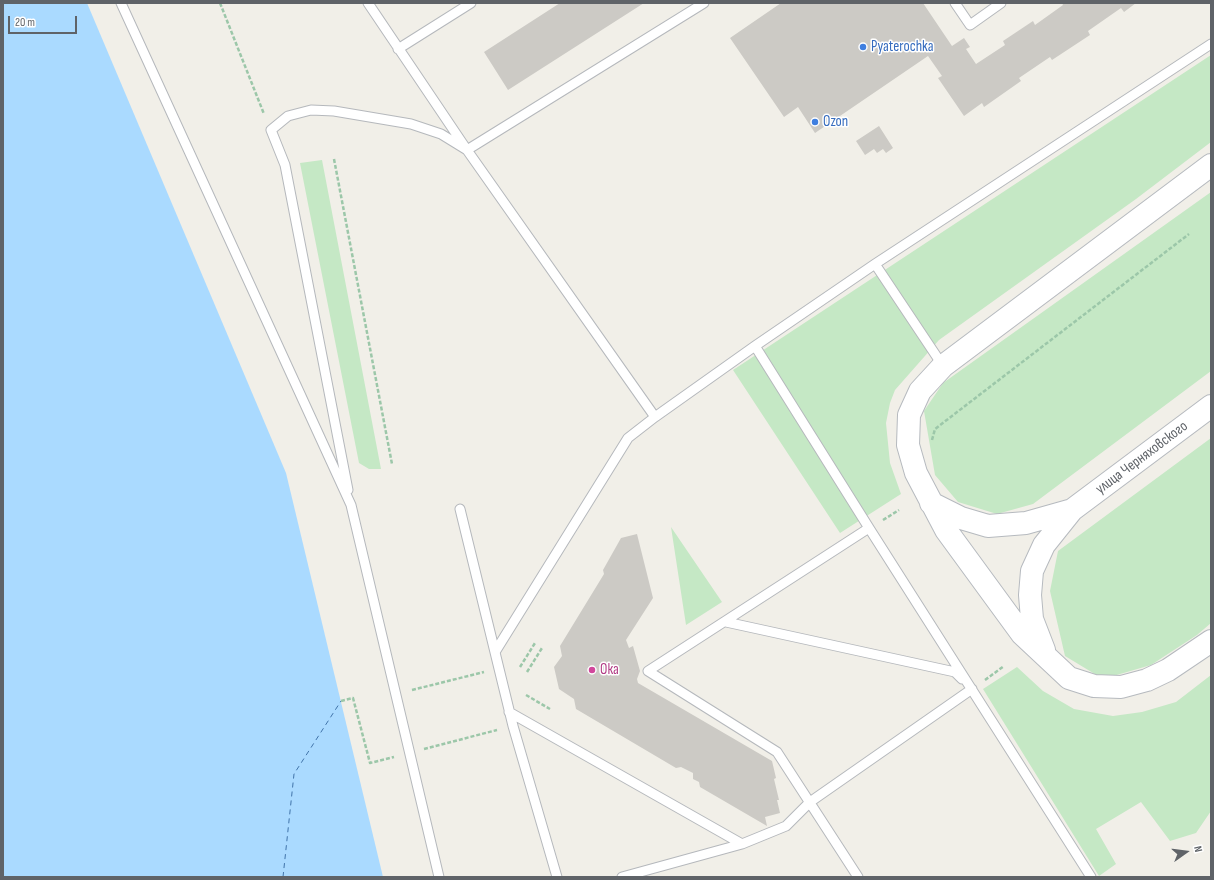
<!DOCTYPE html>
<html>
<head>
<meta charset="utf-8">
<style>
  body { margin:0 }
  #map { position:relative; width:1214px; height:880px; overflow:hidden; background:#f1efe8; font-family:"Sofia Sans Condensed",sans-serif }
  canvas { display:block }
  .frame { position:absolute; inset:0; border:4px solid #5f6368; pointer-events:none }
  .north { position:absolute; left:1166px; top:832px; width:40px; height:40px; -webkit-text-stroke:3px #fff; paint-order:stroke; rotate:76deg; font-size:11px; font-weight:700; line-height:16px; text-align:center; color:#5f6368 }
  .north::after { content:''; display:block; margin:auto; width:14px; height:18px; background:#5f6368; clip-path:polygon(50% 0,100% 100%,50% 72%,0 100%) }
  .scale { position:absolute; left:8px; top:16px; width:69px; height:18px; box-sizing:border-box; border:2px solid #5f6368; border-top:0; padding-left:5px; font-size:12px; line-height:14px; white-space:nowrap; color:#5f6368; -webkit-text-stroke:3px #fff; paint-order:stroke }
</style>
</head>
<body>
<div id="map">
<canvas width="1214" height="880"></canvas>
<div class="frame"></div>
<div class="north">N</div>
<div class="scale">20 m</div>
</div>
<script>
const context = document.querySelector('canvas').getContext('2d');
context.lineJoin = 'round';
function fill(path, color) { context.fillStyle = color; context.fill(path, 'evenodd'); }
const toPath = rows => new Path2D(rows.map(r => 'M' + r).join(''));
function strokePath(path, color, width, dash) { context.strokeStyle = color; context.lineWidth = width; context.lineCap = dash ? 'butt' : 'round'; context.setLineDash(dash || []); context.stroke(path); }
function label(font, color, halo, rows, align = 'center') {
  context.font = font + ' "Sofia Sans Condensed",sans-serif'; context.lineWidth = 3; context.setLineDash([]); context.textBaseline = 'middle'; context.strokeStyle = halo; context.fillStyle = color; for (const [text, x, y, turn = 0] of rows) {
    context.save(); context.translate(x, y); context.rotate((+turn || 0) * Math.PI / 180); context.textAlign = isNaN(turn) ? turn : align; if (halo) context.strokeText(text, 0, 0); context.fillText(text, 0, 0); context.restore();
  }
}
fill(toPath([
  [1211,55,1211,142,1136,199,939,340,895,390,890,403,886,423,890,463,901,494,840,533,733,370],
  [322,160,381,469,369,469,359,463,300,163],
  [1211,192,1211,371,1033,504,997,514,958,502,935,475,924,411,943,383],
  [1211,438,1211,623,1197,635,1151,665,1103,679,1065,656,1050,591,1058,551],
  [671,527,722,602,686,625],
  [1017,667,1043,691,1074,709,1113,716,1142,712,1176,702,1211,675,1211,811,1196,833,1170,841,1141,802,1096,829,1116,864,1099,876,983,689]
]), '#c5e8c5');
fill(toPath([
  [3,3,87,3,286,473,383,877,3,877]
]), '#aadaff');
strokePath(toPath([
  [283,877,294,774,341,701]
]), '#4174aa', 1, [5, 4]);
fill(toPath([
  [560,3,644,3,508,90,484,52],
  [781,3,923,3,952,46,964,38,970,47,966,49,976,64,1005,45,1003,41,1033,21,1035,25,1063,5,1062,3,1136,3,1124,12,1121,8,1088,31,1090,35,1052,60,1050,57,1019,78,1021,81,984,107,982,103,964,116,938,78,942,76,928,56,815,133,798,107,784,117,730,38],
  [879,126,893,148,886,153,883,149,877,153,874,149,865,155,856,141],
  [637,534,653,598,626,640,629,648,633,646,640,671,637,679,638,683,772,761,776,778,774,779,779,800,777,800,780,813,765,817,767,826,700,787,699,782,693,779,693,773,681,767,676,768,576,709,574,699,559,689,554,667,562,656,560,646,604,574,603,570,621,538]
]), '#cccac5');
const lane = toPath([
  [121,3,351,505,439,877],
  [368,3,467,150,655,417],
  [955,3,970,25,1001,3],
  [398,49,471,3],
  [467,150,704,3],
  [875,264,943,366],
  [755,346,869,528,648,671,777,752,858,877],
  [348,490,285,165,271,130,288,116,311,110,334,111,411,124,441,134,467,150],
  [460,509,513,726,557,877],
  [869,528,1091,877],
  [726,622,955,672,962,679],
  [495,652,628,438,655,417,755,346,875,264,1211,44],
  [509,712,742,844],
  [622,877,742,844,786,826,810,802,972,689]
]);
const secondary = toPath([
  [1211,165,943,366,920,391,909,415,908,445,916,473,946,530,1022,634,1069,678,1094,686,1121,687,1147,680,1168,670,1211,641],
  [931,503,961,518,988,526,1026,523,1072,510],
  [1044,650,1032,619,1030,595,1032,571,1044,545,1072,510,1211,406]
]);
strokePath(lane, '#b5b8bc', 11);
strokePath(secondary, '#b6babf', 24);
strokePath(toPath([
  [220,3,264,114],
  [334,159,392,464],
  [932,440,935,429,1189,234],
  [883,520,899,510],
  [520,667,535,643],
  [527,672,542,648],
  [985,680,1004,666],
  [412,690,484,672],
  [526,695,550,709],
  [341,701,353,698,370,763,394,757],
  [424,749,497,730]
]), '#9cc7a9', 2.5, [4, 2]);
strokePath(lane, '#fff', 9);
strokePath(secondary, '#fff', 22);
for (const [x, y, r, color] of [
  [863,47,4,"#3f7fe0"],
  [815,122,4,"#3f7fe0"],
  [592,670,4,"#d1479c"]
]) { const dot = new Path2D(); dot.arc(x, y, r, 0, 2 * Math.PI); context.fillStyle = color; context.fill(dot); strokePath(dot, '#fff', 1.5); }
label('15px', '#366cbe', '#fff', [
  ["Pyaterochka",871,47],
  ["Ozon",823,122]
], 'left');
label('15px', '#5f6368', '#fff', [
  ["улица Черняховского",1142,458,-37]
]);
label('15px', '#b23c85', '#fff', [
  ["Ока",600,670]
], 'left');
</script>
</body>
</html>
